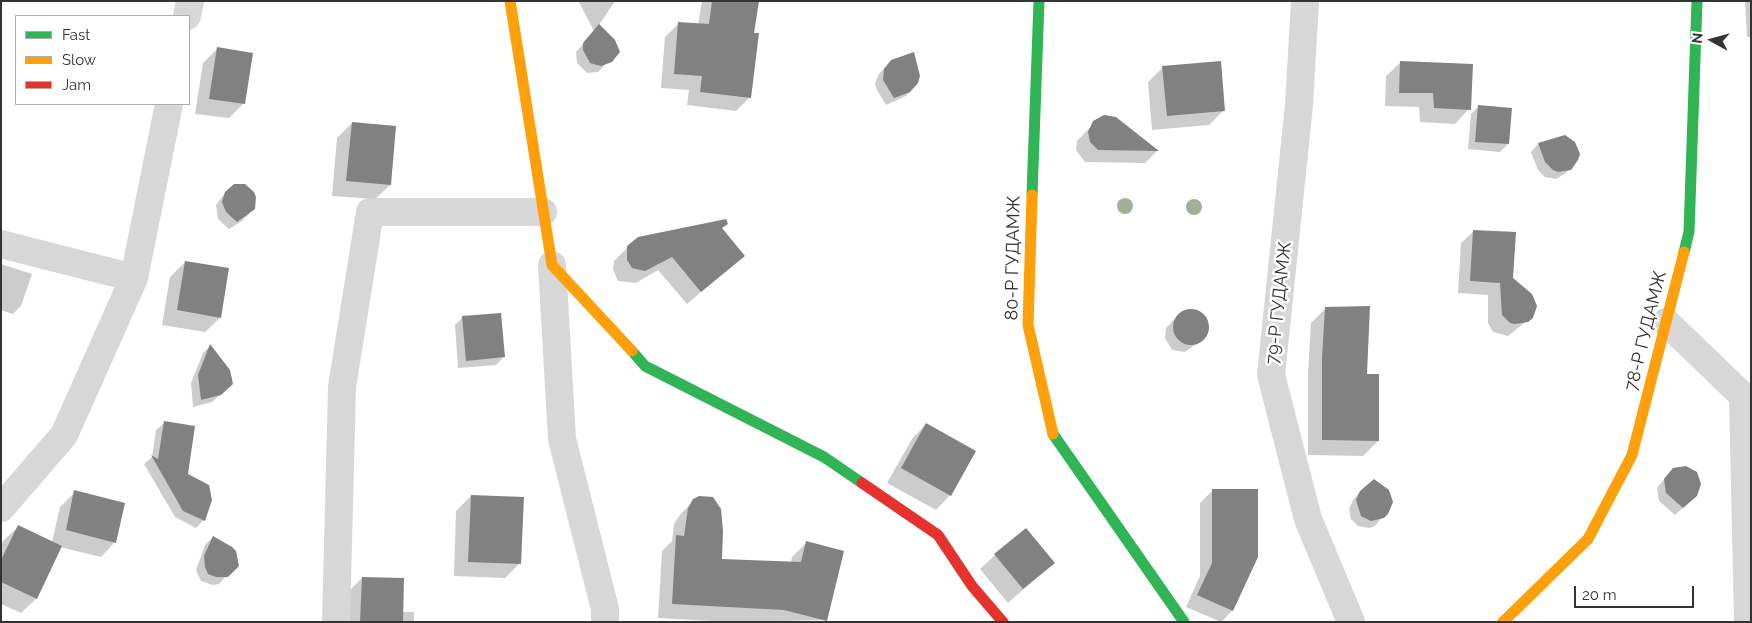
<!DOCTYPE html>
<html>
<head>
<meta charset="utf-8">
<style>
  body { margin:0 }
  #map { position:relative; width:1752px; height:623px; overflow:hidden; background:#fff; font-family:Raleway,sans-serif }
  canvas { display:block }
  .frame { position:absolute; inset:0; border:2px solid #333; pointer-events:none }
  .legend { position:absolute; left:15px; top:15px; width:175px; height:90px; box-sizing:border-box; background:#fff; border:1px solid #adadad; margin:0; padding:6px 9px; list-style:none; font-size:15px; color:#333 }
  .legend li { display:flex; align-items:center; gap:10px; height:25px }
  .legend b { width:25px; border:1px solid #adadad }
  .north { position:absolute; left:1687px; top:15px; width:50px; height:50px; -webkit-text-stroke:4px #fff; paint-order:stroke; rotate:277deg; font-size:14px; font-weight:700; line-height:20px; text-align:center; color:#333 }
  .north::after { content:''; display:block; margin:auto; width:18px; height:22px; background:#333; clip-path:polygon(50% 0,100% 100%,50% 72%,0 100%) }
  .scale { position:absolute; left:1574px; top:586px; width:120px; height:22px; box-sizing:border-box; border:2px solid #333; border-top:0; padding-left:6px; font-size:15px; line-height:18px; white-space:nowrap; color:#333; -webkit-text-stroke:4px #fff; paint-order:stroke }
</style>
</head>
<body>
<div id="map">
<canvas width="1752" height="623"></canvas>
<div class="frame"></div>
<ul class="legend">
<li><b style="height:6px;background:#30b455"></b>Fast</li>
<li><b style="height:6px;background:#ff9f0a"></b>Slow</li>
<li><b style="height:6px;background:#e5322d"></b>Jam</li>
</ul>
<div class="north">N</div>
<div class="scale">20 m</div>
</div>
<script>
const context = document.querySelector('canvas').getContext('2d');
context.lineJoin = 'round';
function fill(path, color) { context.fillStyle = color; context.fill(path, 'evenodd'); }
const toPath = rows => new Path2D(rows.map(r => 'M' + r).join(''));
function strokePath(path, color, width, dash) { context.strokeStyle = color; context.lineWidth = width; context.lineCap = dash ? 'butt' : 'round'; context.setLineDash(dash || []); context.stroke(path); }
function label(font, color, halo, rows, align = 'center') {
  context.font = font + ' Raleway,sans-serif'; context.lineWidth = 5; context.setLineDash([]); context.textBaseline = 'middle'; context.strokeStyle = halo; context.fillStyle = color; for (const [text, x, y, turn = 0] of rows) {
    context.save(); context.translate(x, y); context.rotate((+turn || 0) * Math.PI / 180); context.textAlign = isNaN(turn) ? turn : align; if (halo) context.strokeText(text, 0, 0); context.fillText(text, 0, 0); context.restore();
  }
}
fill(toPath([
  [615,1,599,25,618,52,598,72,587,73,577,63,576,52,594,31,579,2],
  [702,1,758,1,753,34,750,97,736,111,687,105,689,90,661,88,665,37,679,23,698,25],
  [1745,1,1751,1,1751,37,1747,37],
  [217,49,244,103,229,118,195,114,203,63],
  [1401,62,1469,109,1455,124,1420,122,1419,107,1385,106,1386,76],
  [887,65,914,87,906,96,886,105,876,88,875,83,879,74],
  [1163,67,1224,110,1209,125,1152,130,1148,82],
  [1479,106,1508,144,1500,152,1468,149,1471,114],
  [1110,117,1157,151,1145,163,1085,162,1076,150,1077,141,1098,119],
  [352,123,390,185,375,199,332,196,337,138],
  [1558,137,1570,139,1578,148,1579,153,1574,164,1566,173,1556,179,1545,177,1538,170,1531,152,1538,144],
  [229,188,255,203,250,213,242,221,229,229,218,219,216,205],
  [726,224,721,229,743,256,687,304,658,270,636,283,618,281,613,269,614,261,628,247],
  [1474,231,1512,278,1532,317,1508,336,1493,332,1488,323,1488,295,1458,293,1461,243],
  [185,262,220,318,205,332,162,325,170,277],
  [1,264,32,274,21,306,13,314,1,310],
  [1326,308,1378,441,1363,456,1308,455,1308,374,1311,323],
  [1187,310,1199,311,1203,315,1208,326,1204,338,1185,352,1172,350,1165,338,1166,328,1182,311],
  [463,317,504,357,496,365,458,368,455,325],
  [210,346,223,392,212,402,193,407,191,383,203,353],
  [164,423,204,520,196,528,175,517,144,464,152,457,156,430],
  [926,424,950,495,936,510,887,483,912,439],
  [1666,477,1687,504,1675,515,1659,501,1657,488],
  [1212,491,1257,557,1232,611,1221,622,1186,607,1200,576,1200,503],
  [1361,491,1391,497,1390,508,1375,526,1369,528,1358,526,1351,519,1349,509,1353,500],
  [75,492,115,542,101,557,60,547,36,599,21,613,1,604,1,545,3,541,18,527,52,542,60,507],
  [471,496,520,563,505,578,454,576,456,511],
  [694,500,720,560,791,563,792,557,806,543,826,620,730,622,658,618,662,551,672,541,674,524,680,515],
  [213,537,237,565,219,584,213,585,201,581,196,570,205,545],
  [995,555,1053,563,1008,603,980,569],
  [362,578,402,612,414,612,414,622,346,622,347,593]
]), '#0003');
fill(toPath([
  [712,1,759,1,754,33,759,33,751,98,700,92,702,76,674,74,678,22,709,24],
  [599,24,615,40,620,52,612,62,601,66,590,63,583,50,583,43],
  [217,47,253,53,245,104,209,99],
  [914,52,920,76,918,83,910,92,894,98,883,80,884,69,891,60],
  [1221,61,1225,111,1167,116,1162,66],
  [1400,61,1473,64,1471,110,1434,108,1433,93,1399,93],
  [1478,105,1512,108,1509,144,1475,142],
  [1104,115,1116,117,1159,151,1098,150,1090,142,1088,132,1093,121],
  [352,122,396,126,391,185,346,181],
  [1565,135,1575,142,1580,154,1578,160,1571,170,1558,172,1553,170,1545,162,1538,143],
  [234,184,245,184,254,192,256,197,255,209,237,222,226,212,222,202,225,192],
  [726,219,728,224,722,228,745,256,701,292,672,257,645,271,632,268,627,260,627,246,638,237],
  [1473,230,1516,232,1513,278,1532,294,1537,306,1533,318,1528,322,1515,324,1510,323,1502,315,1500,283,1470,281],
  [185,261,229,268,221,318,177,310],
  [1370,306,1367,374,1379,374,1379,441,1322,440,1322,358,1325,307],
  '1173 327a18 18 0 1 1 36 0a18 18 0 1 1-36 0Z',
  [501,313,505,357,466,361,462,316],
  [210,344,230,370,233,384,221,395,201,400,198,375],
  [164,421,195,426,188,474,209,485,212,500,205,521,183,511,151,455,158,459],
  [926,423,976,451,951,496,901,468],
  [1686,466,1697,472,1701,484,1697,496,1683,508,1666,493,1664,479,1673,468],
  [1374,479,1389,490,1393,502,1388,514,1384,518,1371,521,1361,516,1356,500,1360,491],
  [1212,489,1258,489,1258,557,1233,611,1197,595,1212,563],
  [74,490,125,503,116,543,66,530],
  [471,495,524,497,521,564,468,562],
  [699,496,713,497,721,509,723,531,722,559,801,562,806,541,844,551,827,621,784,610,672,604,676,535,684,536,688,508,693,499],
  [18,525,62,546,37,599,1,582,1,560],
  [1026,528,1055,563,1023,589,994,554],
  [213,536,232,547,236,551,239,566,228,577,216,577,208,574,205,567,204,556],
  [362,577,404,578,403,622,360,622]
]), '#818181');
strokePath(toPath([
  [1305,1,1299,105,1271,375,1308,519,1351,622],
  [187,16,190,1],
  [1,244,134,278],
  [552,265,562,439,605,609,605,622],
  [1666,322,1743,396,1748,622],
  [1,508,64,435,134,278,169,104],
  [336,622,342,387,370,212,543,212]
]), '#d7d7d7', 28);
strokePath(toPath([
  [1032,195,1039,1],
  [1684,252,1689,232,1697,1],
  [632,351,645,366,824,457,862,483],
  [1053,434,1184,622]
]), '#30b455', 11);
strokePath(toPath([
  [510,1,552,265,632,351],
  [1032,195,1028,325,1053,434],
  [1503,622,1588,539,1632,455,1684,252]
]), '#ff9f0a', 11);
strokePath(toPath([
  [862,483,938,535,972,586,1003,622]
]), '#e5322d', 11);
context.fillStyle = '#a2b095';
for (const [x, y] of [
  [1125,206],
  [1194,207]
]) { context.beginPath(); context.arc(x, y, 8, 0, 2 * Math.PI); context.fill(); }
label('18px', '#333', '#fff', [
  ["80-Р ГУДАМЖ",1013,258,-89],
  ["79-Р ГУДАМЖ",1279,303,-84],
  ["78-Р ГУДАМЖ",1646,331,-76]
]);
</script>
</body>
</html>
